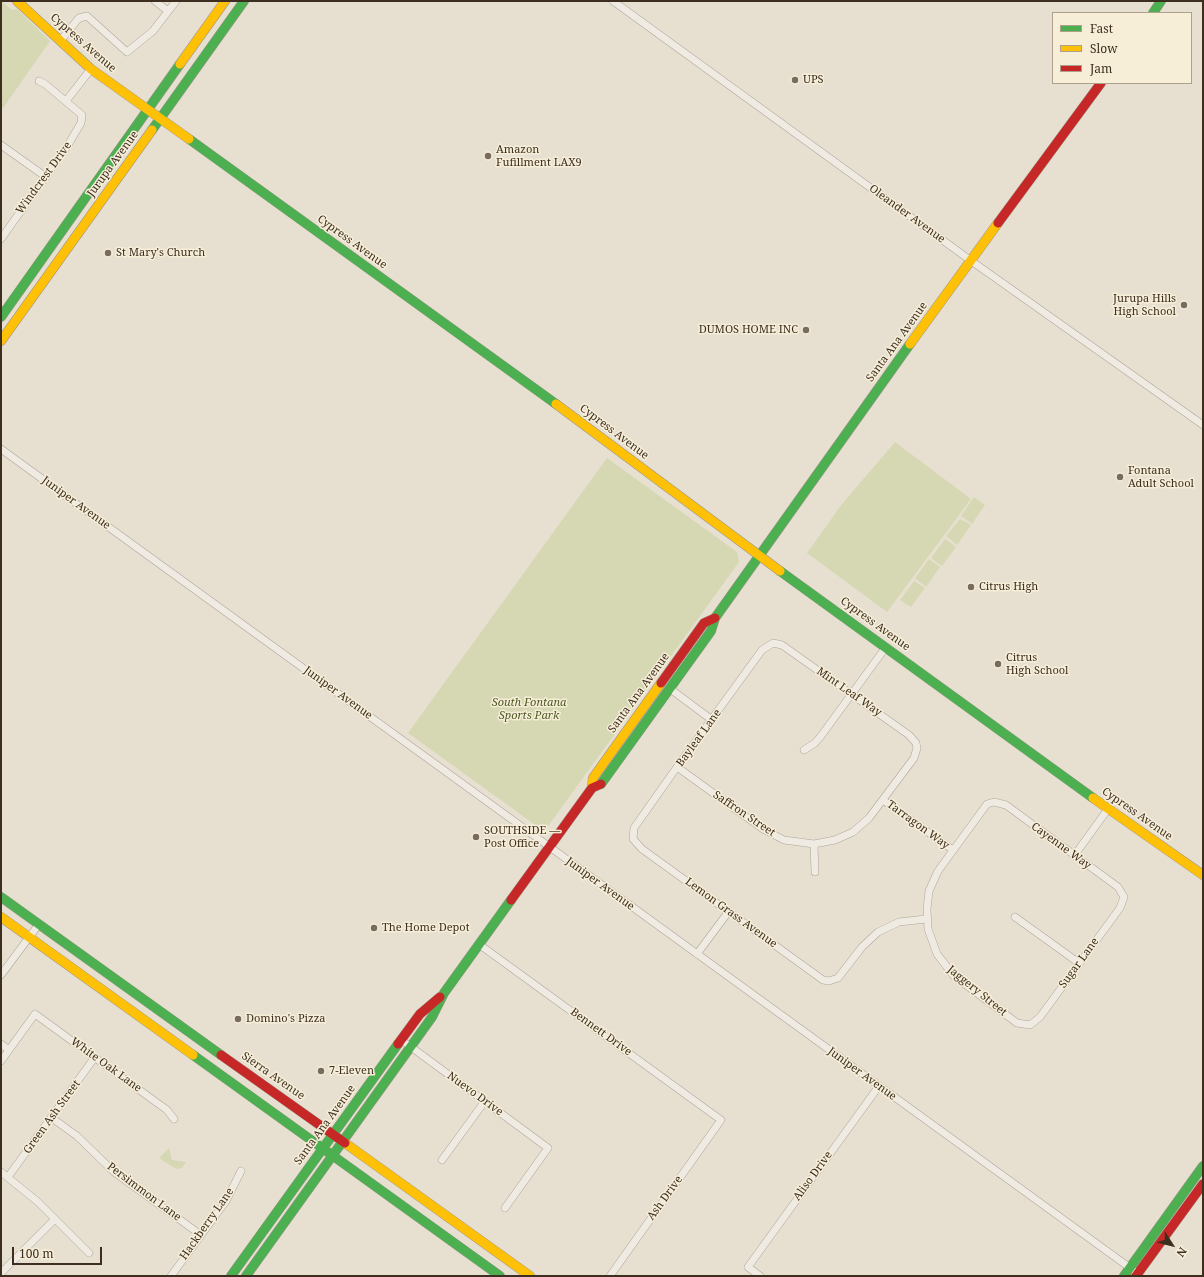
<!DOCTYPE html>
<html>
<head>
<meta charset="utf-8">
<style>
  body { margin:0 }
  #map { position:relative; width:1204px; height:1277px; overflow:hidden; background:#e7e0d1; font-family:"Noto Serif",serif }
  canvas { display:block }
  .frame { position:absolute; inset:0; border:2px solid #3d2e20; pointer-events:none }
  .legend { position:absolute; left:1052px; top:12px; width:140px; height:72px; box-sizing:border-box; background:#f7eed8; border:1px solid #ada18e; margin:0; padding:5px 7px; list-style:none; font-size:12px; color:#3d2e20 }
  .legend li { display:flex; align-items:center; gap:8px; height:20px }
  .legend b { width:20px; border:1px solid #ada18e }
  .north { position:absolute; left:1152px; top:1225px; width:40px; height:40px; -webkit-text-stroke:3px #f7eed8; paint-order:stroke; rotate:126deg; font-size:11px; font-weight:700; line-height:16px; text-align:center; color:#3d2e20 }
  .north::after { content:''; display:block; margin:auto; width:14px; height:18px; background:#3d2e20; clip-path:polygon(50% 0,100% 100%,50% 72%,0 100%) }
  .scale { position:absolute; left:12px; top:1247px; width:90px; height:18px; box-sizing:border-box; border:2px solid #3d2e20; border-top:0; padding-left:5px; font-size:12px; line-height:14px; white-space:nowrap; color:#3d2e20; -webkit-text-stroke:3px #f7eed8; paint-order:stroke }
</style>
</head>
<body>
<div id="map">
<canvas width="1204" height="1277"></canvas>
<div class="frame"></div>
<ul class="legend">
<li><b style="height:5px;background:#4caf50"></b>Fast</li>
<li><b style="height:5px;background:#ffc107"></b>Slow</li>
<li><b style="height:5px;background:#c62828"></b>Jam</li>
</ul>
<div class="north">N</div>
<div class="scale">100 m</div>
</div>
<script>
const context = document.querySelector('canvas').getContext('2d');
context.lineJoin = 'round';
function fill(path, color) { context.fillStyle = color; context.fill(path, 'evenodd'); }
const toPath = rows => new Path2D(rows.map(r => 'M' + r).join(''));
function strokePath(path, color, width, dash) { context.strokeStyle = color; context.lineWidth = width; context.lineCap = dash ? 'butt' : 'round'; context.setLineDash(dash || []); context.stroke(path); }
function label(font, color, halo, rows, align = 'center') {
  context.font = font + ' "Noto Serif",serif'; context.lineWidth = 3; context.setLineDash([]); context.textBaseline = 'middle'; context.strokeStyle = halo; context.fillStyle = color; for (const [text, x, y, turn = 0] of rows) {
    context.save(); context.translate(x, y); context.rotate((+turn || 0) * Math.PI / 180); context.textAlign = isNaN(turn) ? turn : align; if (halo) context.strokeText(text, 0, 0); context.fillText(text, 0, 0); context.restore();
  }
}
fill(toPath([
  [1,1,12,10,17,9,50,41,1,111],
  [895,442,971,499,887,612,807,553,842,504],
  [607,458,737,552,739,562,549,825,538,827,408,733],
  [974,497,985,505,972,524,961,516],
  [960,519,971,525,957,545,946,536],
  [945,539,956,547,942,566,931,558],
  [929,559,940,567,926,587,915,578],
  [914,581,925,588,911,607,900,600],
  [169,1148,172,1160,186,1162,182,1168,176,1169,159,1158]
]), '#d6d7b3');
const street = toPath([
  [155,1,168,11],
  [613,1,970,260,1203,425],
  [61,40,79,18,87,16,127,52,153,31,176,1],
  [66,101,91,69],
  [1,145,46,177],
  [1,239,68,145,81,123,82,115,45,84,39,81],
  [1,449,1133,1270],
  [669,688,712,720],
  [804,750,815,743,821,736,886,647],
  [677,767,763,829,784,840,814,844,835,840,853,832,869,818,914,758,917,748,916,743,909,735,782,645,773,643,762,650,677,767,634,828,633,839,642,849,823,980,829,981,838,978,862,947,878,932,899,922,926,919],
  [883,800,953,850],
  [994,802,1006,805,1118,887,1124,897,1120,908,1040,1017,1030,1025,1017,1023,954,976,937,954,928,929,927,909,929,891,938,871,987,804,994,802],
  [814,844,815,872],
  [1074,856,1108,809],
  [1015,917,1079,963],
  [480,945,721,1120,610,1276],
  [697,954,729,911],
  [1,975,39,924],
  [1,1044,9,1050],
  [407,1044,548,1148,505,1208],
  [1,1061,35,1014,167,1110,174,1119],
  [52,1118,77,1136,114,1172,201,1235],
  [442,1160,485,1101],
  [1,1172,38,1202,89,1253],
  [8,1177,95,1057],
  [1,1273,55,1219],
  [171,1276,226,1201,241,1171],
  [760,1276,748,1267,879,1086]
]);
const fast = toPath([
  [1153,13,1161,1],
  [152,130,244,1],
  [189,139,556,404],
  [1,317,180,64],
  [780,571,1093,798],
  [601,784,711,631,715,618,910,344],
  [1,897,221,1055],
  [193,1055,500,1276],
  [231,1276,398,1044],
  [246,1276,432,1017,444,993,511,900],
  [1124,1276,1203,1166]
]);
const slow = toPath([
  [17,1,91,69,189,139],
  [180,64,225,1],
  [1,341,152,130],
  [910,344,998,223],
  [556,404,780,571],
  [592,788,593,778,661,683],
  [1093,798,1203,875],
  [1,917,193,1055],
  [345,1143,530,1276]
]);
const jam = toPath([
  [998,223,1101,83],
  [661,683,704,623,715,618],
  [511,900,592,788,601,784],
  [398,1044,420,1014,440,997],
  [221,1055,345,1143],
  [1136,1276,1203,1184]
]);
strokePath(street, '#ada599', 8);
strokePath(fast, '#9c958a', 10);
strokePath(slow, '#9c958a', 10);
strokePath(jam, '#9c958a', 10);
strokePath(street, '#efebe3', 7);
strokePath(fast, '#4caf50', 9);
strokePath(slow, '#ffc107', 9);
strokePath(jam, '#c62828', 9);
for (const [x, y, r, color] of [
  [795,80,4,"#786c5e"],
  [488,156,4,"#786c5e"],
  [108,253,4,"#786c5e"],
  [1184,305,4,"#786c5e"],
  [806,330,4,"#786c5e"],
  [1120,477,4,"#786c5e"],
  [971,587,4,"#786c5e"],
  [998,664,4,"#786c5e"],
  [476,837,4,"#786c5e"],
  [374,928,4,"#786c5e"],
  [238,1019,4,"#786c5e"],
  [321,1071,4,"#786c5e"]
]) { const dot = new Path2D(); dot.arc(x, y, r, 0, 2 * Math.PI); context.fillStyle = color; context.fill(dot); strokePath(dot, '#f7eed8', 1.5); }
label('11px', '#3d2e20', '#f7eed8', [
  ["Cypress Avenue",83,43,41],
  ["Jurupa Avenue",113,164,-54],
  ["Windcrest Drive",44,178,-54],
  ["Oleander Avenue",907,214,36],
  ["Cypress Avenue",352,242,36],
  ["Santa Ana Avenue",897,342,-54],
  ["Cypress Avenue",614,432,37],
  ["Juniper Avenue",76,503,36],
  ["Cypress Avenue",875,624,36],
  ["Mint Leaf Way",849,692,35],
  ["Juniper Avenue",338,693,36],
  ["Santa Ana Avenue",639,693,-54],
  ["Bayleaf Lane",699,738,-54],
  ["Saffron Street",744,814,34],
  ["Cypress Avenue",1137,814,35],
  ["Tarragon Way",918,825,36],
  ["Cayenne Way",1061,846,36],
  ["Juniper Avenue",600,884,36],
  ["Lemon Grass Avenue",731,913,36],
  ["Sugar Lane",1079,963,-54],
  ["Jaggery Street",977,991,39],
  ["Bennett Drive",601,1032,36],
  ["White Oak Lane",106,1065,36],
  ["Juniper Avenue",862,1074,36],
  ["Sierra Avenue",273,1076,35],
  ["Nuevo Drive",475,1094,36],
  ["Green Ash Street",52,1117,-54],
  ["Santa Ana Avenue",325,1125,-54],
  ["Aliso Drive",813,1176,-54],
  ["Persimmon Lane",144,1192,37],
  ["Ash Drive",665,1198,-54],
  ["Hackberry Lane",207,1224,-55]
]);
label('11px', '#3d2e20', '#f7eed8', [
  ["UPS",803,80],
  ["Amazon",496,150],
  ["Fufillment LAX9",496,163],
  ["St Mary's Church",116,253],
  ["Jurupa Hills",1176,299,"right"],
  ["High School",1176,312,"right"],
  ["DUMOS HOME INC",798,330,"right"],
  ["Fontana",1128,471],
  ["Adult School",1128,484],
  ["Citrus High",979,587],
  ["Citrus",1006,658],
  ["High School",1006,671],
  ["SOUTHSIDE —",484,831],
  ["Post Office",484,844],
  ["The Home Depot",382,928],
  ["Domino's Pizza",246,1019],
  ["7-Eleven",329,1071]
], 'left');
label('italic 11px', '#4d5a26', '#f7eed8', [
  ["South Fontana",529,703],
  ["Sports Park",529,716]
]);
</script>
</body>
</html>
